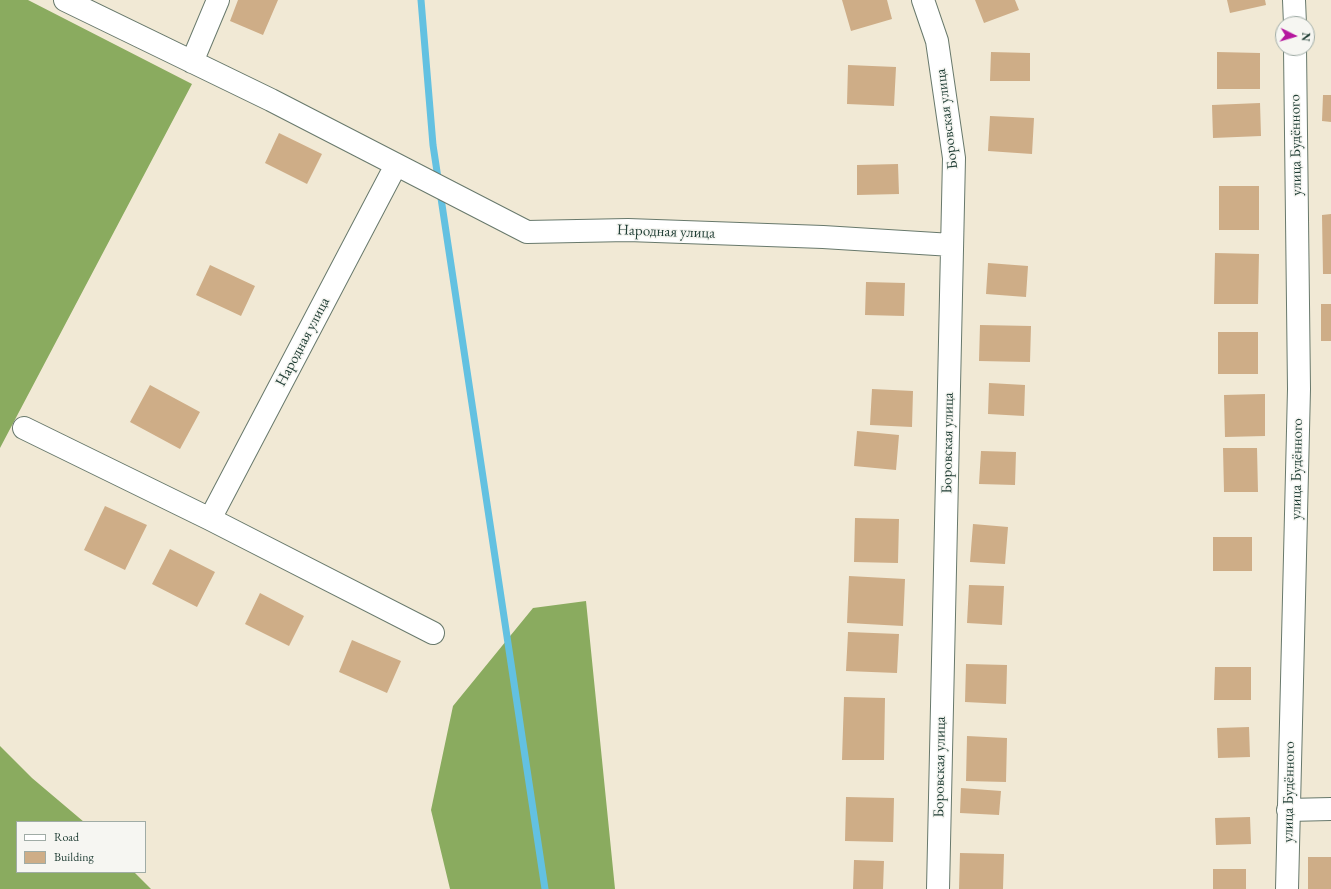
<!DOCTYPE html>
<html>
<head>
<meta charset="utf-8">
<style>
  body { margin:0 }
  #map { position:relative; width:1331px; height:889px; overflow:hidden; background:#f1e9d5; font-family:"EB Garamond",serif }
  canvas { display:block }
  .legend { position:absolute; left:16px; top:821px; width:130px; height:52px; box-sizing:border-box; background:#f6f6f2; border:1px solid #a0aca6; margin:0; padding:5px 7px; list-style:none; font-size:12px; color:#1f3d34 }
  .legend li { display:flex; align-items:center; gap:8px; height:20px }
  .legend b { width:20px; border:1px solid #a0aca6 }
  .north { position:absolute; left:1275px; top:16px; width:40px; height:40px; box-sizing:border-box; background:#f6f6f2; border:1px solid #a0aca6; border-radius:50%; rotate:95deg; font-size:11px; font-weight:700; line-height:16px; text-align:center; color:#1f3d34 }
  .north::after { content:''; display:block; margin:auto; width:14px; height:18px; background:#b5179e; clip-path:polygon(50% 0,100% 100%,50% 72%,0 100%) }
</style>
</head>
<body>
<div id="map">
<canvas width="1331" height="889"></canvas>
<ul class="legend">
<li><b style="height:5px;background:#fff"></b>Road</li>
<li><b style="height:11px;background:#cead87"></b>Building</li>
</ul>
<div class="north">N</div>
</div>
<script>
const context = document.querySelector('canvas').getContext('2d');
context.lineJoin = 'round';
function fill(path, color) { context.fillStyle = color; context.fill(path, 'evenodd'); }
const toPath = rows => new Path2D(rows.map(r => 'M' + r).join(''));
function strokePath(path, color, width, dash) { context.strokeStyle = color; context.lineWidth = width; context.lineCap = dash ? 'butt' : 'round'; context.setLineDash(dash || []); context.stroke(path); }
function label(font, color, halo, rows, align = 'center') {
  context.font = font + ' "EB Garamond",serif'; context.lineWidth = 3; context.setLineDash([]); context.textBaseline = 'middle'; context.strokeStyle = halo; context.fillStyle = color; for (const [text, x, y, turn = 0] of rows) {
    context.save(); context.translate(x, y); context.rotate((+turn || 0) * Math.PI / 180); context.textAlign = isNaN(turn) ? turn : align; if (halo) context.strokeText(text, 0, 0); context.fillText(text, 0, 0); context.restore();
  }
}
fill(toPath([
  [0,0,28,0,192,84,0,448],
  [586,601,615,889,450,889,431,810,453,706,533,608],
  [0,746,32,778,84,822,17,822,17,872,134,872,151,889,0,889]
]), '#8aab5f');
strokePath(toPath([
  [421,0,433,145,545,889]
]), '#63c1e1', 7);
fill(toPath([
  [238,0,278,0,263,35,230,21],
  [842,0,887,0,892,19,851,31],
  [975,0,1015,0,1019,10,984,23],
  [1227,0,1265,0,1266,5,1230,13],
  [991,52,1030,53,1030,81,990,81],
  [1217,52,1260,53,1260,89,1217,89],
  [848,65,896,67,894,106,847,104],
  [1323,95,1331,95,1331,122,1322,121],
  [1260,103,1261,136,1213,138,1212,105],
  [990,116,1034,118,1032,154,988,151],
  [279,133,322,154,307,184,265,163],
  [898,164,899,194,857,195,857,165],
  [1219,186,1259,186,1259,230,1219,230],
  [1331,214,1331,274,1323,274,1322,215],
  [1215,253,1259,254,1258,304,1214,304],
  [988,263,1028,266,1026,297,986,294],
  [210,265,255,286,241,316,196,295],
  [866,282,905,283,904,316,865,315],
  [1321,304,1331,304,1331,341,1321,341],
  [980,325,1031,326,1030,362,979,361],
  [1218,332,1258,332,1258,374,1218,374],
  [989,383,1025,385,1024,416,988,414],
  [150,385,200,412,180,449,130,422],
  [872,389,913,391,912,427,870,425],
  [1265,394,1265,436,1225,437,1224,395],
  [857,431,899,435,896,470,854,466],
  [1223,448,1257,448,1258,492,1224,492],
  [981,451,1016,452,1015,485,979,484],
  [105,506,147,525,125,570,84,550],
  [855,518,899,519,898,563,854,562],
  [973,524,1008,527,1005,564,970,562],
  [1213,537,1252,537,1252,571,1213,571],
  [170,549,215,572,197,607,152,584],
  [849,576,905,579,903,626,847,623],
  [969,585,1004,586,1002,625,967,623],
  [260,593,304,616,289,646,245,624],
  [848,632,899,634,897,673,846,671],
  [352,640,401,661,387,693,339,672],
  [966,664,1007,665,1006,704,965,702],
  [1215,667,1251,667,1251,700,1214,700],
  [844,697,885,698,884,760,842,760],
  [1249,727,1250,757,1218,758,1217,728],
  [967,736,1007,738,1006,782,966,781],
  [961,788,1001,791,999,815,960,813],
  [846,797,894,798,893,842,845,841],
  [1250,817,1251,844,1216,845,1215,818],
  [960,853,1004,854,1003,889,959,889],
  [1308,857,1331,857,1331,889,1308,889],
  [854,860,884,861,883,889,853,889],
  [1213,869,1246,869,1246,889,1213,889]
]), '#cead87');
const minor = toPath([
  [65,0,271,100,527,232,628,230,823,237,952,245],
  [923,0,937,41,954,158,938,889],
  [1294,0,1295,24],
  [192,62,218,0],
  [24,428,210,519,433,633],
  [210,519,396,165],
  [1288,810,1331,809],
  [1287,889,1299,389,1295,48]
]);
strokePath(minor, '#68796c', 24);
strokePath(minor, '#fff', 22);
label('15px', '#1f3d34', '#f6f6f2', [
  ["Боровская улица",947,119,-97],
  ["улица Будённого",1296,145,-91],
  ["Народная улица",666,232,2],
  ["Народная улица",303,342,-62],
  ["Боровская улица",948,443,-89],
  ["улица Будённого",1297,469,-89],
  ["Боровская улица",940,767,-89],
  ["улица Будённого",1289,792,-89]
]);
</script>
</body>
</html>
